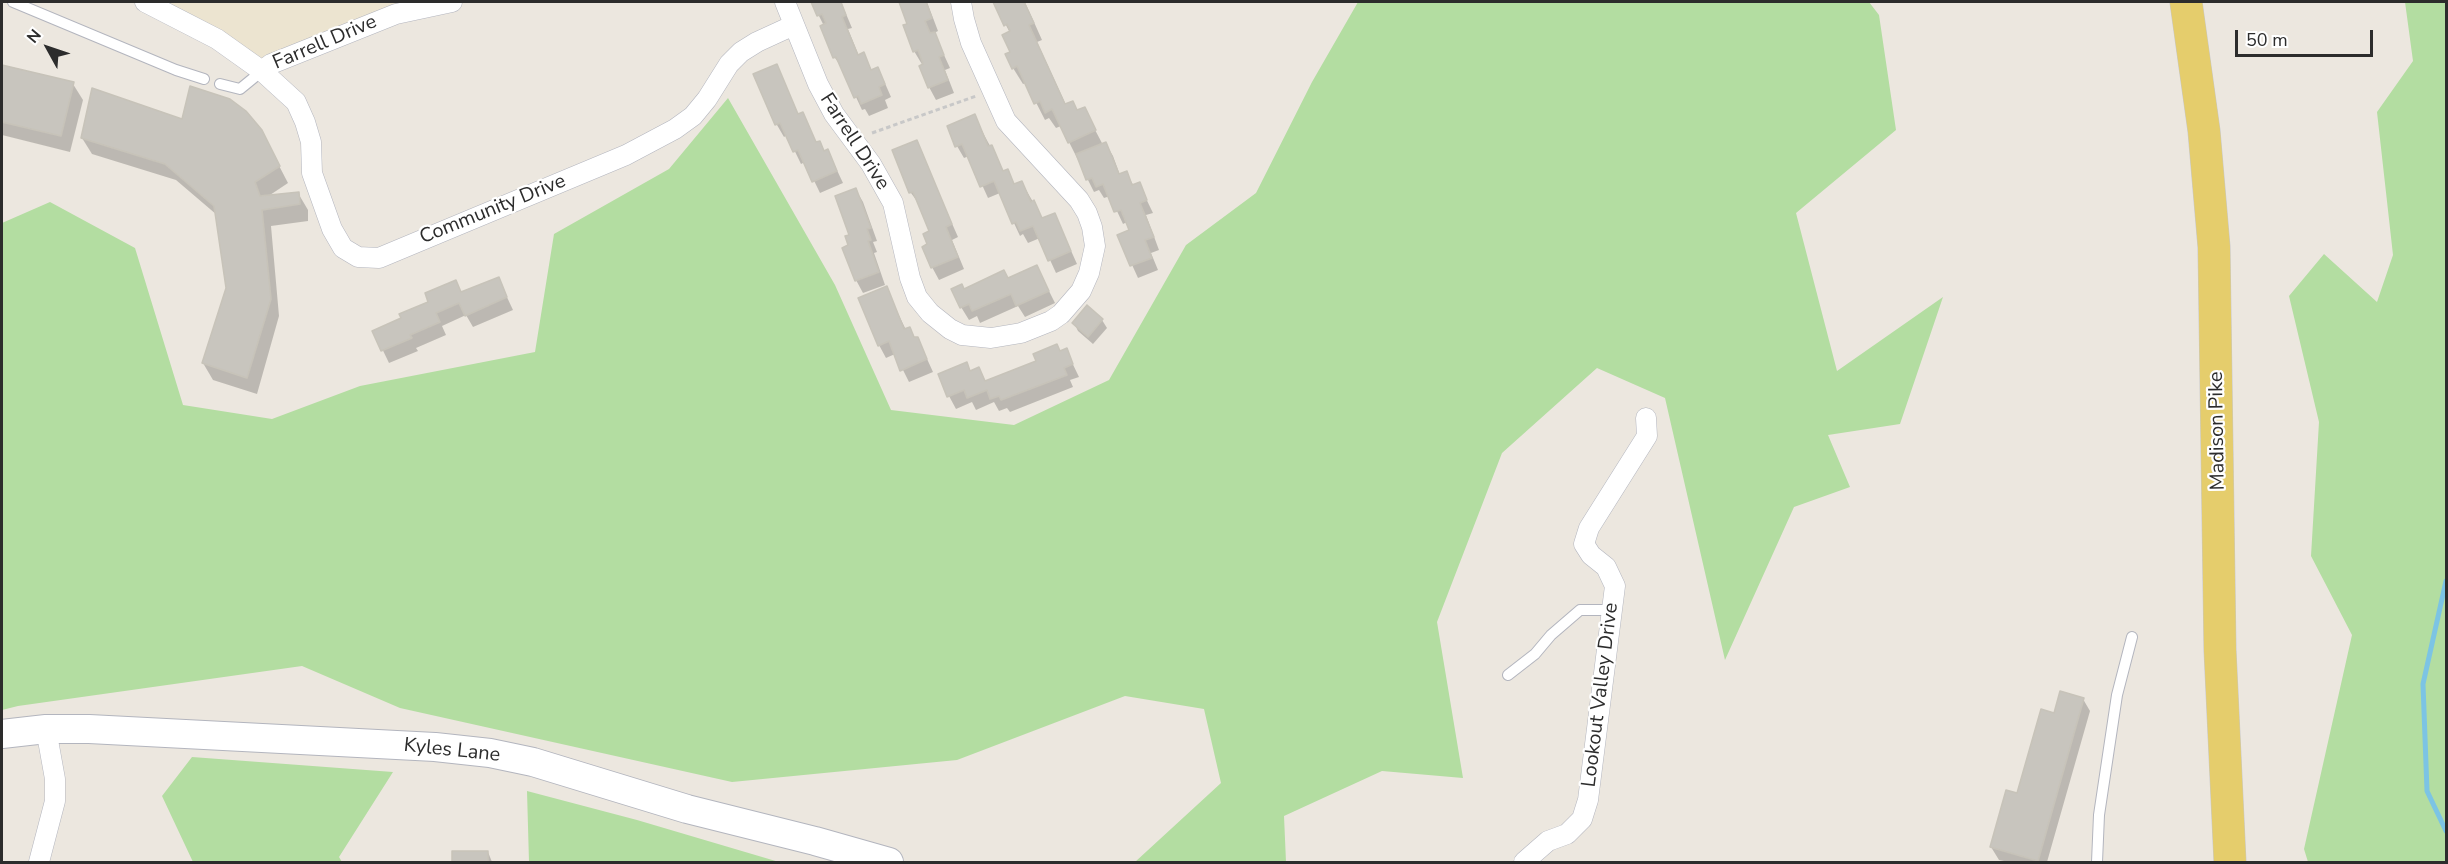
<!DOCTYPE html>
<html>
<head>
<meta charset="utf-8">
<style>
  body { margin:0 }
  #map { position:relative; width:2448px; height:864px; overflow:hidden; background:#ece7df; font-family:"Nunito Sans",sans-serif }
  canvas { display:block }
  .frame { position:absolute; inset:0; border:3px solid #2c2c2c; pointer-events:none }
  .north { position:absolute; left:18px; top:18px; width:60px; height:60px; -webkit-text-stroke:4px #fff; paint-order:stroke; rotate:310deg; font-size:16px; font-weight:700; line-height:24px; text-align:center; color:#2c2c2c }
  .north::after { content:''; display:block; margin:auto; width:21px; height:27px; background:#2c2c2c; clip-path:polygon(50% 0,100% 100%,50% 72%,0 100%) }
  .scale { position:absolute; left:2235px; top:30px; width:138px; height:27px; box-sizing:border-box; border:3px solid #2c2c2c; border-top:0; padding-left:8px; font-size:18px; line-height:21px; white-space:nowrap; color:#2c2c2c; -webkit-text-stroke:4px #fff; paint-order:stroke }
</style>
</head>
<body>
<div id="map">
<canvas width="2448" height="864"></canvas>
<div class="frame"></div>
<div class="north">N</div>
<div class="scale">50 m</div>
</div>
<script>
const context = document.querySelector('canvas').getContext('2d');
context.lineJoin = 'round';
function fill(path, color) { context.fillStyle = color; context.fill(path, 'evenodd'); }
const toPath = rows => new Path2D(rows.map(r => 'M' + r).join(''));
function strokePath(path, color, width, dash) { context.strokeStyle = color; context.lineWidth = width; context.lineCap = dash ? 'butt' : 'round'; context.setLineDash(dash || []); context.stroke(path); }
function label(font, color, halo, rows, align = 'center') {
  context.font = font + ' "Nunito Sans",sans-serif'; context.lineWidth = 4.5; context.setLineDash([]); context.textBaseline = 'middle'; context.strokeStyle = halo; context.fillStyle = color; for (const [text, x, y, turn = 0] of rows) {
    context.save(); context.translate(x, y); context.rotate((+turn || 0) * Math.PI / 180); context.textAlign = isNaN(turn) ? turn : align; if (halo) context.strokeText(text, 0, 0); context.fillText(text, 0, 0); context.restore();
  }
}
fill(toPath([
  [145,2,452,2,271,64]
]), '#ece4d0');
fill(toPath([
  [1358,2,1869,2,1879,15,1896,130,1796,213,1837,371,1943,297,1900,424,1828,435,1850,487,1794,507,1725,660,1665,398,1597,368,1502,453,1437,622,1463,778,1382,771,1284,816,1286,862,1135,862,1221,783,1204,709,1125,696,957,760,732,782,400,708,302,666,18,706,2,710,2,223,50,202,135,248,183,405,272,419,360,386,535,352,554,234,669,169,728,98,835,285,891,410,1014,425,1109,380,1186,245,1256,193,1312,82],
  [2405,2,2446,2,2446,862,2308,862,2304,849,2352,635,2311,556,2319,422,2289,296,2324,254,2377,302,2393,255,2377,112,2413,61],
  [192,757,393,772,339,857,342,862,193,862,162,796],
  [527,791,637,820,779,862,529,862]
]), '#b3dda1');
fill(toPath([
  [812,2,841,2,852,28,848,29,859,56,863,54,872,71,877,69,884,81,891,97,885,100,888,108,869,116,865,109,862,110,843,69,835,58,822,26,824,26],
  [900,2,927,2,938,31,934,33,950,68,945,70,954,93,936,100,929,87,923,66,914,51,909,24],
  [994,2,1025,2,1042,40,1037,42,1066,105,1078,112,1084,109,1103,145,1106,144,1113,156,1120,175,1126,173,1134,186,1139,184,1153,213,1146,215,1159,250,1151,253,1158,270,1138,278,1119,236,1131,231,1127,222,1123,224,1110,196,1104,198,1099,190,1094,192,1061,126,1056,128,1049,118,1045,120,1026,83,1023,84,1013,68,1010,33],
  [2,66,73,84,83,100,70,152,2,135],
  [776,66,799,116,803,114,817,144,819,143,825,152,828,151,843,183,820,193,805,162,801,164,787,135,784,137,777,125,755,75],
  [974,116,1004,172,1007,171,1015,185,1022,183,1043,219,1055,215,1077,264,1056,273,1040,238,1028,243,1023,234,1020,236,1000,193,988,198,969,156,964,158,957,146],
  [183,121,261,131,288,183,267,197,298,193,308,210,308,221,271,226,279,316,257,394,213,380,203,363,228,288,217,215,176,180,92,154,82,138],
  [916,142,958,237,952,240,964,269,939,280,932,267,929,245,931,232,919,204,911,193,894,151],
  [856,190,863,202,877,241,873,242,877,252,874,253,885,285,863,293,856,280,850,246],
  [1037,267,1055,303,1025,317,1018,306,980,323,977,316,969,320,961,307,964,291,1008,280],
  [498,278,513,310,473,327,466,315,442,326,446,335,416,348,418,351,389,363,374,332],
  [886,288,906,330,915,339,918,339,933,372,909,382,895,354,886,358,879,345],
  [1102,320,1107,328,1093,344,1078,331,1074,323],
  [1066,350,1079,377,1070,380,1073,387,1010,412,1007,408,999,411,994,402,976,410,972,402,956,409,949,396,970,372,979,369,986,382],
  [2083,699,2090,711,2047,862,2009,862,1999,860,1991,847,2018,795,2055,715],
  [488,852,492,862,453,862,453,853]
]), '#0003');
strokePath(toPath([
  [2446,581,2423,684,2427,791,2446,831]
]), '#7cc4e4', 5);
const building = toPath([
  [811,2,841,2,846,15,842,17,858,55,864,52,871,70,878,67,885,84,879,87,882,95,861,104,858,96,854,98,836,57,833,58,820,26,826,23,822,14,817,16,811,2],
  [899,2,926,2,932,18,925,21,930,33,935,32,944,55,939,57,948,80,928,88,919,66,923,64,918,50,913,52,903,25,907,24,899,2],
  [993,2,1024,2,1034,23,1029,25,1065,104,1073,101,1077,110,1085,107,1096,130,1068,143,1052,109,1045,113,1040,101,1034,104,1017,66,1012,69,1005,54,1010,52,1002,35,1010,31,1007,24,1004,26,993,2],
  [777,64,798,114,803,112,816,142,820,141,824,151,828,149,837,171,812,182,798,150,793,152,780,123,775,125,753,74,777,64],
  [2,65,74,82,61,136,2,122,2,65],
  [190,86,230,99,246,111,262,130,280,166,255,182,260,196,299,192,300,204,262,210,271,299,247,378,202,363,226,288,214,206,165,164,81,138,92,88,182,119,190,86],
  [975,114,988,146,992,145,1003,171,1008,169,1014,184,1022,181,1031,202,1034,200,1042,218,1055,213,1071,251,1048,261,1033,226,1020,231,1016,222,1012,224,994,181,980,187,962,144,955,147,947,126,975,114],
  [917,140,952,224,946,227,958,257,931,268,922,247,927,244,923,234,929,231,913,192,909,193,892,150,917,140],
  [1106,142,1119,174,1127,171,1132,185,1140,182,1147,200,1140,203,1154,237,1145,240,1152,258,1130,266,1117,235,1129,230,1121,210,1114,212,1103,184,1096,187,1092,178,1086,180,1076,154,1106,142],
  [856,188,871,228,867,229,871,240,868,241,879,272,855,281,842,248,848,245,845,236,849,235,835,196,856,188],
  [1037,265,1049,291,1016,306,1011,294,972,311,969,304,960,308,951,289,962,284,964,289,1004,270,1008,278,1037,265],
  [499,277,507,297,465,316,459,303,436,313,440,322,410,335,412,338,381,351,372,331,401,318,399,314,428,302,425,293,456,280,461,292,499,277],
  [887,286,904,329,910,327,914,337,918,337,927,359,900,371,889,341,878,346,858,298,887,286],
  [1087,305,1103,319,1088,337,1072,323,1087,305],
  [1057,344,1060,351,1067,348,1073,364,1064,368,1067,375,1001,400,999,396,990,399,987,390,967,398,964,390,947,397,938,374,967,362,970,371,979,367,985,381,1036,361,1033,354,1057,344],
  [2060,691,2084,698,2038,861,1990,847,2006,790,2017,793,2041,709,2054,713,2060,691],
  [452,851,488,851,488,862,452,862,452,851]
]);
fill(building, '#c8c5be');
strokePath(building, '#c7c3b9', 1.5);
const lane = toPath([
  [13,2,176,70,204,79],
  [220,84,240,89,262,71],
  [1508,675,1535,654,1551,635,1580,610,1612,610],
  [2097,862,2099,815,2117,695,2132,637]
]);
const street = toPath([
  [145,2,217,39,262,71,296,102,305,122,311,142,312,173,332,229,343,248,358,257,379,258,626,155,675,129,693,116,707,99,729,64,741,52,757,42,794,25],
  [785,2,818,84,834,114,871,164,893,203,910,278,917,297,930,313,950,329,962,335,991,338,1021,333,1051,321,1061,314,1081,291,1089,273,1095,246,1092,227,1087,213,1079,200,1006,121,971,43,964,19,961,2],
  [262,71,271,64,396,14,452,2],
  [39,862,55,801,55,779,46,729],
  [1524,862,1548,841,1567,834,1582,819,1588,800,1615,586,1606,567,1591,555,1584,544,1589,528,1647,436,1646,418]
]);
const secondary = toPath([
  [2,734,46,729,89,729,435,747,490,753,533,762,687,809,815,841,889,862]
]);
const primary = toPath([
  [2186,2,2204,131,2214,247,2220,650,2230,862]
]);
strokePath(lane, '#b3b5be', 12);
strokePath(street, '#b3b5be', 21);
strokePath(secondary, '#b3b5be', 30);
strokePath(primary, '#c8c8c8', 33);
strokePath(toPath([
  [872,133,976,96]
]), '#c8c8c8', 3, [4.5, 3]);
strokePath(lane, '#fff', 10);
strokePath(street, '#fff', 20);
strokePath(secondary, '#fff', 28);
strokePath(primary, '#e5cd6c', 32);
label('20px', '#2c2c2c', '#fff', [
  ["Farrell Drive",325,43,-23],
  ["Farrell Drive",854,142,57],
  ["Community Drive",493,210,-22],
  ["Madison Pike",2218,431,-91],
  ["Lookout Valley Drive",1601,695,-83],
  ["Kyles Lane",452,751,6]
]);
</script>
</body>
</html>
